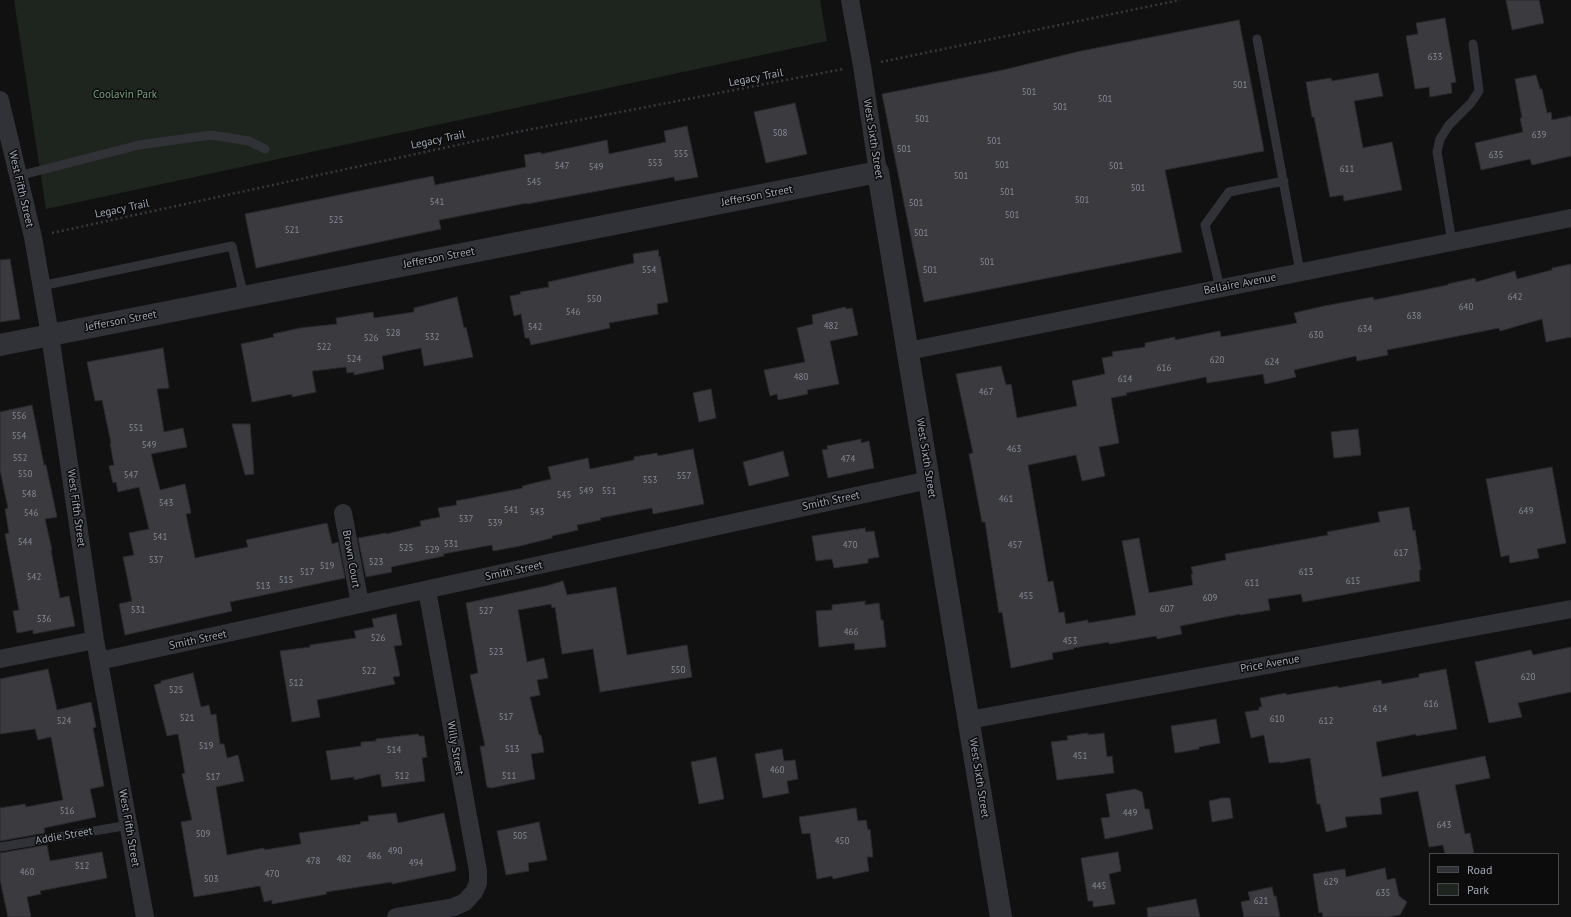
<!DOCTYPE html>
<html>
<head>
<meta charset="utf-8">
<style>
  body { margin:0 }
  #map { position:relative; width:1571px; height:917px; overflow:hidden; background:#111112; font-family:"PT Sans",sans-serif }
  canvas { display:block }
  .legend { position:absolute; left:1429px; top:853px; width:130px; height:52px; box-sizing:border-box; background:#0c0c0d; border:1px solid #484a50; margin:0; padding:5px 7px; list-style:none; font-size:12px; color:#a1a6b4 }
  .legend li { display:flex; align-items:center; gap:8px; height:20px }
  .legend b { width:20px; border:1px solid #484a50 }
</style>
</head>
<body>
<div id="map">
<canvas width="1571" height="917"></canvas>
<ul class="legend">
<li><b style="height:5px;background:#313237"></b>Road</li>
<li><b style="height:11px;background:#1d251e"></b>Park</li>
</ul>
</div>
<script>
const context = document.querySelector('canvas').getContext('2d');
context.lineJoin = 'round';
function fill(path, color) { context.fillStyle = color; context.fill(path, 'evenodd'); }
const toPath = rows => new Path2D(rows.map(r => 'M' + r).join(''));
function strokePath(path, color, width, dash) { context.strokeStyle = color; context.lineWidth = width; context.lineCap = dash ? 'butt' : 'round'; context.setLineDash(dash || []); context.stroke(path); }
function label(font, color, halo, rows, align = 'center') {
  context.font = font + ' "PT Sans",sans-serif'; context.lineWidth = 3; context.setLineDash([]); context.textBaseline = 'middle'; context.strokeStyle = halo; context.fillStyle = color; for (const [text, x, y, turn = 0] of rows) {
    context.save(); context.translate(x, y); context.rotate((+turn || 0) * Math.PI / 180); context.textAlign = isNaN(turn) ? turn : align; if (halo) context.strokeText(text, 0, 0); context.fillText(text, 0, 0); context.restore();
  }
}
fill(toPath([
  [14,0,820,0,827,41,46,209]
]), '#1d251e');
const building = toPath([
  [1506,0,1539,0,1544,23,1512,30,1506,0],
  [1445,18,1456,82,1451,83,1452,93,1430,97,1429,87,1415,89,1406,36,1418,34,1416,23,1445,18],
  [1239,20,1264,151,1165,170,1182,252,924,302,882,94,1003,70,1081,51,1239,20],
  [1378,73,1383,96,1354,101,1363,148,1392,142,1402,190,1344,201,1343,195,1330,197,1314,117,1312,117,1306,82,1331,78,1332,81,1378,73],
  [1536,75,1540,89,1542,89,1547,113,1551,112,1552,120,1571,116,1571,156,1532,165,1530,159,1481,170,1475,143,1523,132,1520,118,1522,118,1515,79,1536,75],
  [795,103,807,154,766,163,754,112,795,103],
  [687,126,698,177,675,181,674,177,527,204,527,203,439,220,441,229,256,268,245,214,433,176,435,185,526,167,524,155,541,152,541,154,607,140,609,154,666,142,664,131,687,126],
  [658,250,659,257,660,256,668,302,657,304,658,314,609,323,610,328,531,345,529,338,525,338,521,314,514,316,510,296,521,294,520,292,549,287,548,282,634,263,633,254,658,250],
  [10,259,20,319,0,322,0,260,10,259],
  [1571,264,1571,337,1546,342,1542,319,1500,331,1499,328,1387,350,1388,355,1357,361,1356,356,1294,370,1296,377,1265,384,1263,374,1207,383,1206,377,1126,393,1127,395,1111,398,1119,443,1099,447,1105,476,1082,481,1076,455,1028,465,1048,582,1053,581,1059,613,1064,612,1066,624,1088,620,1088,623,1136,615,1122,541,1139,538,1149,593,1193,585,1191,574,1193,574,1191,567,1226,560,1225,554,1328,535,1327,532,1380,522,1378,512,1409,507,1413,531,1415,530,1421,570,1419,570,1420,581,1303,602,1301,594,1268,599,1270,610,1240,615,1240,614,1180,626,1182,634,1157,639,1156,636,1109,644,1109,642,1073,648,1074,649,1052,653,1053,659,1011,668,1002,612,999,613,985,522,982,522,969,454,973,453,956,374,1001,366,1006,385,1011,384,1017,418,1077,406,1072,381,1105,374,1102,358,1113,356,1112,352,1145,347,1145,343,1175,337,1175,340,1220,331,1221,337,1297,323,1294,313,1324,306,1373,297,1374,300,1448,285,1448,284,1475,278,1476,282,1515,271,1517,279,1552,270,1552,268,1571,264],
  [457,297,464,328,466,327,473,357,424,366,421,348,382,356,384,369,354,375,354,372,347,373,346,367,312,371,316,392,292,397,292,394,252,402,241,344,274,337,273,334,300,328,337,324,336,318,373,312,374,318,414,312,414,308,457,297],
  [845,307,846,309,852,308,858,335,830,341,839,384,807,390,808,394,778,400,777,394,770,396,764,370,805,362,797,328,813,324,812,315,845,307],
  [163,348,169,388,157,389,164,432,183,428,187,447,151,454,160,490,185,484,191,513,186,514,195,558,248,547,246,540,327,523,332,544,338,542,345,578,230,602,232,611,125,635,119,604,132,601,123,557,134,555,129,533,149,529,139,487,118,492,116,482,113,483,109,466,114,465,110,443,111,443,102,400,95,401,87,362,163,348],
  [711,389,716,418,699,422,693,393,711,389],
  [32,405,44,465,46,465,57,517,45,519,52,550,51,550,60,598,69,596,75,626,33,634,33,630,17,633,13,611,19,610,5,534,9,533,5,509,8,508,0,470,0,412,32,405],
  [232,424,250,424,254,474,245,475,232,424],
  [1358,429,1361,455,1334,458,1331,432,1358,429],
  [861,439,861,443,869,441,874,468,828,478,822,450,828,449,827,446,861,439],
  [693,449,704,504,653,514,652,508,600,518,601,520,577,525,578,530,552,536,552,538,520,546,493,551,492,545,443,554,444,556,391,567,392,572,366,577,358,538,386,533,386,534,421,526,420,521,440,517,438,508,457,505,456,501,523,488,522,486,551,479,548,467,588,458,590,469,634,460,634,457,657,453,658,456,693,449],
  [783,451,789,476,749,486,743,462,783,451],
  [1552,467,1566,543,1537,549,1539,558,1510,563,1509,555,1501,557,1486,479,1552,467],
  [865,528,866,532,874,531,879,557,868,559,868,563,834,568,832,559,816,561,812,536,865,528],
  [563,581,567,595,616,587,627,655,687,645,692,677,600,692,593,649,562,654,555,607,552,608,551,604,518,610,527,662,544,658,548,678,537,680,540,695,530,697,539,735,541,735,544,752,531,754,535,779,491,788,487,787,480,746,485,746,470,675,478,673,466,603,546,586,563,581],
  [865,601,865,605,879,603,881,620,883,620,886,647,855,650,854,643,819,647,816,611,832,610,832,605,865,601],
  [396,614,402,645,394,646,400,676,393,677,395,684,317,700,320,717,292,722,280,651,310,647,310,645,356,638,354,631,374,627,372,619,396,614],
  [1571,647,1571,692,1518,703,1522,717,1489,723,1475,662,1531,650,1533,655,1571,647],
  [48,669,57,710,91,702,96,727,93,728,104,786,90,789,96,817,44,828,45,833,0,841,0,808,25,804,26,807,63,800,51,737,38,740,35,729,0,734,0,679,48,669],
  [1446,669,1457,729,1416,736,1416,734,1376,742,1382,777,1485,756,1490,778,1455,785,1465,834,1470,833,1474,854,1445,854,1443,845,1429,847,1418,791,1380,798,1382,814,1345,817,1347,827,1326,832,1320,804,1317,804,1310,758,1280,763,1280,762,1269,763,1264,735,1251,738,1245,712,1259,710,1259,707,1262,707,1260,698,1286,693,1286,695,1338,686,1338,688,1381,680,1382,684,1419,677,1419,674,1446,669],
  [193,673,201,707,209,705,211,715,216,714,220,744,224,744,227,758,238,755,244,781,216,787,227,855,264,848,264,850,301,844,299,833,361,824,360,822,369,821,368,816,396,813,398,823,444,813,456,868,455,871,392,884,392,882,326,892,327,894,272,904,272,900,264,902,260,886,194,897,181,822,192,820,182,774,185,773,178,734,167,736,154,685,161,683,161,681,193,673],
  [1216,719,1220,743,1199,747,1199,749,1175,753,1171,726,1216,719],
  [1088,733,1088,735,1104,733,1107,757,1112,756,1114,773,1057,780,1051,742,1068,740,1067,736,1088,733],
  [418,734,419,736,424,736,427,757,422,758,425,781,382,787,380,774,354,780,354,777,331,780,326,751,361,746,361,742,376,741,376,739,418,734],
  [782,749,784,761,795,760,798,779,787,781,789,793,763,798,755,754,782,749],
  [716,757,724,799,699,804,691,762,716,757],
  [1135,789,1142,792,1145,809,1149,809,1153,829,1105,839,1101,818,1110,817,1106,794,1135,789],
  [1222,798,1230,798,1233,818,1212,822,1209,801,1222,798],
  [856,808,858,821,866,820,868,830,870,829,873,857,867,857,869,871,833,879,832,876,817,879,810,833,802,834,799,817,856,808],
  [539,822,547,860,528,863,529,871,506,875,497,831,539,822],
  [47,845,50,861,102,852,107,878,40,891,41,894,27,897,31,917,8,917,0,880,0,853,47,845],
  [1118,852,1121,871,1109,874,1115,904,1093,907,1093,901,1088,901,1081,858,1118,852],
  [1385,868,1387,880,1395,878,1399,896,1407,902,1400,915,1388,917,1323,917,1322,912,1319,913,1313,874,1345,869,1346,877,1385,868],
  [1272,887,1274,896,1276,896,1280,917,1244,917,1241,902,1250,900,1248,892,1272,887],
  [1196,899,1200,917,1148,917,1147,908,1196,899]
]);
fill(building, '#3a3a3f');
strokePath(building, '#2b2a2e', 1);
strokePath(toPath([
  [881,62,1180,0],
  [52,233,517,132,843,69]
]), '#37393e', 2.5, [2, 3]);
strokePath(toPath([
  [1257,39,1300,272],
  [18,176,139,145,211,135,249,141,265,149],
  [1452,242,1437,152,1440,139,1449,125,1471,103,1479,91,1473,44],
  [41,286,232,246,244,297],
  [1220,288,1205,225,1229,192,1284,181],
  [0,847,129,825]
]), '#313237', 9);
strokePath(toPath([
  [850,0,862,66,878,172],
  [0,100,33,237,50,335,95,640,145,917],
  [908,351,1571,218],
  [343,513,360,604],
  [0,659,95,640],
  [99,661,929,480],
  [969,720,1571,609],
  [396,917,454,907,465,902,474,892,478,883,478,871,427,590]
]), '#313237', 18);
strokePath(toPath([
  [0,345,878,172,1001,917]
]), '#313237', 22);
label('9px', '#878b97', null, [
  ["633",1435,57],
  ["501",1240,85],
  ["501",1029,92],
  ["501",1105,99],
  ["501",1060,107],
  ["501",922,119],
  ["508",780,133],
  ["639",1539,135],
  ["501",994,141],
  ["501",904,149],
  ["555",681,154],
  ["635",1496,155],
  ["553",655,163],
  ["501",1002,165],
  ["547",562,166],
  ["501",1116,166],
  ["549",596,167],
  ["611",1347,169],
  ["501",961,176],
  ["545",534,182],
  ["501",1138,188],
  ["501",1007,192],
  ["501",1082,200],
  ["541",437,202],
  ["501",916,203],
  ["501",1012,215],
  ["525",336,220],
  ["521",292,230],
  ["501",921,233],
  ["501",987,262],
  ["554",649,270],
  ["501",930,270],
  ["642",1515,297],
  ["550",594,299],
  ["640",1466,307],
  ["546",573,312],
  ["638",1414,316],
  ["482",831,326],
  ["542",535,327],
  ["634",1365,329],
  ["528",393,333],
  ["630",1316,335],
  ["532",432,337],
  ["526",371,338],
  ["522",324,347],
  ["524",354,359],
  ["620",1217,360],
  ["624",1272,362],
  ["616",1164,368],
  ["480",801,377],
  ["614",1125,379],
  ["467",986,392],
  ["556",19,416],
  ["551",136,428],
  ["554",19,436],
  ["549",149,445],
  ["463",1014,449],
  ["552",20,458],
  ["474",848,459],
  ["550",25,474],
  ["547",131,475],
  ["557",684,476],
  ["553",650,480],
  ["549",586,491],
  ["551",609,491],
  ["548",29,494],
  ["545",564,495],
  ["461",1006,499],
  ["543",166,503],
  ["541",511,510],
  ["649",1526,511],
  ["543",537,512],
  ["546",31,513],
  ["537",466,519],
  ["539",495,523],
  ["541",160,537],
  ["544",25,542],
  ["531",451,544],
  ["470",850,545],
  ["457",1015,545],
  ["525",406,548],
  ["529",432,550],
  ["617",1401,553],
  ["537",156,560],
  ["523",376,562],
  ["519",327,566],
  ["517",307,572],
  ["613",1306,572],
  ["542",34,577],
  ["515",286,580],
  ["615",1353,581],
  ["611",1252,583],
  ["513",263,586],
  ["455",1026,596],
  ["609",1210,598],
  ["607",1167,609],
  ["531",138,610],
  ["527",486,611],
  ["536",44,619],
  ["466",851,632],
  ["526",378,638],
  ["453",1070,641],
  ["523",496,652],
  ["550",678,670],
  ["522",369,671],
  ["620",1528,677],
  ["512",296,683],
  ["525",176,690],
  ["616",1431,704],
  ["614",1380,709],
  ["517",506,717],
  ["521",187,718],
  ["610",1277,719],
  ["524",64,721],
  ["612",1326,721],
  ["519",206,746],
  ["513",512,749],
  ["514",394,750],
  ["451",1080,756],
  ["460",777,770],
  ["512",402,776],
  ["511",509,776],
  ["517",213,777],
  ["516",67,811],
  ["449",1130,813],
  ["643",1444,825],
  ["509",203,834],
  ["505",520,836],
  ["450",842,841],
  ["490",395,851],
  ["486",374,856],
  ["482",344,859],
  ["478",313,861],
  ["494",416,863],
  ["512",82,866],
  ["460",27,872],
  ["470",272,874],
  ["503",211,879],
  ["629",1331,882],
  ["445",1099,886],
  ["635",1383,893],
  ["621",1261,901]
]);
label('11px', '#a1a6b4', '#0c0c0d', [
  ["Legacy Trail",756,78,-11],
  ["West Sixth Street",873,139,81],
  ["Legacy Trail",438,140,-12],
  ["West Fifth Street",21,189,77],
  ["Jefferson Street",757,196,-11],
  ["Legacy Trail",122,209,-12],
  ["Jefferson Street",439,258,-11],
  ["Bellaire Avenue",1240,284,-11],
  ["Jefferson Street",121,321,-11],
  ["West Sixth Street",926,458,81],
  ["Smith Street",831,501,-12],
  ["West Fifth Street",76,508,82],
  ["Brown Court",351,559,80],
  ["Smith Street",514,571,-12],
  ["Smith Street",198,640,-12],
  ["Price Avenue",1270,664,-10],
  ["Willy Street",455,748,80],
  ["West Sixth Street",979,778,81],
  ["West Fifth Street",129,828,80],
  ["Addie Street",64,836,-10]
]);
label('11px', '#77a07c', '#0c0c0d', [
  ["Coolavin Park",125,95]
]);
</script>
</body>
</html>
